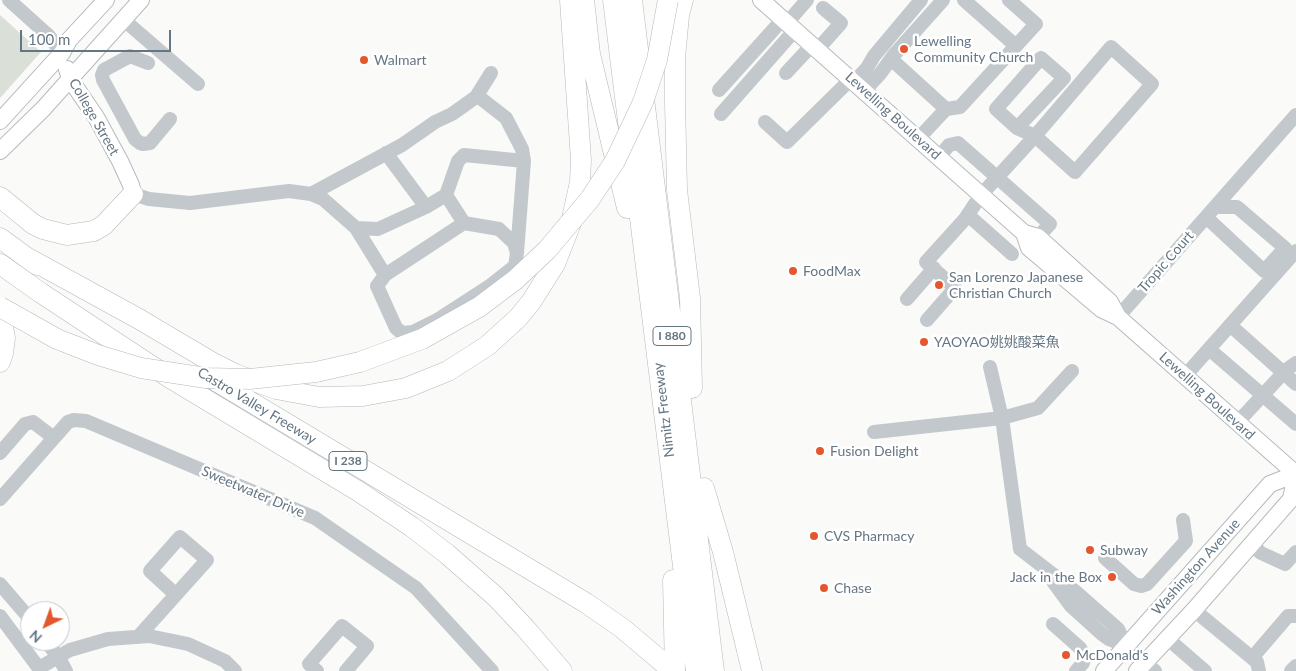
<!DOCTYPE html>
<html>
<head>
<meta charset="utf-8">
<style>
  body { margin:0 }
  #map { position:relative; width:1296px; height:671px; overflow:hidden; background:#fafaf8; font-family:Lato,sans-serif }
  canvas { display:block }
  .north { position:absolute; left:20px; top:601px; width:50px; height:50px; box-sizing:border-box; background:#fff; border:1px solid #c1c8cd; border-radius:50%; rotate:222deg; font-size:14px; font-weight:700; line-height:20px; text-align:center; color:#657683 }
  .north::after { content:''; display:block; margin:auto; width:18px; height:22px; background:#e4572e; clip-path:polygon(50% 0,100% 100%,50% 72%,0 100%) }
  .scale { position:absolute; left:20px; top:30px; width:151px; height:22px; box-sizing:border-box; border:2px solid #657683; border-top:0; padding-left:6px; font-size:15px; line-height:18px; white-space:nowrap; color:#657683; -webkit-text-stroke:4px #fff; paint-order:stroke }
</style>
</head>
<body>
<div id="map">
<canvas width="1296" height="671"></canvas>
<div class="north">N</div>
<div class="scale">100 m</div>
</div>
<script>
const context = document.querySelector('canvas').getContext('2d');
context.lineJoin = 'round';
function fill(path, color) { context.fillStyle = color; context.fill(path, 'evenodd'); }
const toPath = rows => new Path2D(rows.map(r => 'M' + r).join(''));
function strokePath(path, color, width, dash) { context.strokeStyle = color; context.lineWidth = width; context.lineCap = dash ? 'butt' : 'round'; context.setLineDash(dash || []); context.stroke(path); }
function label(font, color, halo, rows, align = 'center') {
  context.font = font + ' Lato,"Noto Sans SC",sans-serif'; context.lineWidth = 5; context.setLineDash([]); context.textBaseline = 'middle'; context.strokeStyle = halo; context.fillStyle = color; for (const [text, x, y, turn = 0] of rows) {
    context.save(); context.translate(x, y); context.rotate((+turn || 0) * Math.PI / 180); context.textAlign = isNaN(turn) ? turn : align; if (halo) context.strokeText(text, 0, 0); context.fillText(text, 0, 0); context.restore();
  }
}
fill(toPath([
  [0,15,41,52,0,98]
]), '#dadfd7');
const major = toPath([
  [761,0,1024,233,1038,237,1110,302,1118,317],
  [67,69,70,79,96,117,120,161,131,185,133,194],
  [0,121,62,53,69,40,106,0],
  [0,151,43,109,141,0],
  [1024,233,1029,248,1101,309,1118,317,1296,474],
  [1104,671,1270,484,1296,474],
  [1137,671,1194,610,1291,499,1296,475]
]);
const highway = toPath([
  [584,0,590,54,627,208],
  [613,0,696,671],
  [632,0,714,671],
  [683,0,679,15,675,58,675,102,677,190,690,298,692,388],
  [0,197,33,224,43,229,67,235,94,231,104,225,133,194],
  [0,238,37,265],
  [26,257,139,319,215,364,235,374,276,389,319,397,363,396,406,388,448,371,487,346,518,318,531,302,555,264,571,223,580,182,581,160,570,0],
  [0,264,41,293,170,378,358,491,412,527,447,554,496,597,526,629,562,671],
  [0,310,5,338,3,353,0,362],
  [206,375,586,603,622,628,667,666],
  [704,488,723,552,752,671],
  [673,580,675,671]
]);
strokePath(major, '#b5babe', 18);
strokePath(highway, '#b4b9bd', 21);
strokePath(toPath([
  [9,0,49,36,62,53],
  [964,0,1016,46],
  [124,20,198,84],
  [787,23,807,0],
  [817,50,841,23,823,8],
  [891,59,946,109],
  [148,63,130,56,104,70,102,75,103,80,135,139,140,143,143,144,150,143,170,119],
  [786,73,812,45],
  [854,82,867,68,874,56,921,0],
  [719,90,783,19],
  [864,91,880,74,893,56,943,0],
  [476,97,491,73],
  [721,114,795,30],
  [765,122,787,142,851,79],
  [918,139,946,109,960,107,1036,24,1009,0],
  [386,153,426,207],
  [939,157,949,145,958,143,1050,224,1038,237],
  [133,194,149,199,190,203,289,191,311,194,323,199,356,228,385,275,464,223,446,195,426,207,378,229,356,228],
  [311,194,402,145,435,122,452,114,476,97,479,97,506,118,522,149,524,161,517,253],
  [446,195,458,161,464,155,524,161],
  [968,215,1012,254],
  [1206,217,1264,271,1285,248,1237,207,1215,207],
  [385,275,377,286,396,328,402,333,413,332,437,320,491,285,515,266,517,253,514,243,499,229,464,223],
  [907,299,934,268],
  [1118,317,1296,115],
  [927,320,955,288,926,262,965,219,981,195,1035,136,1075,172,1152,84,1111,47,1035,136,1017,128,996,109,1041,58,1064,78,1017,128],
  [1230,325,1296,384],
  [1209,349,1296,424],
  [990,367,1002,418,1020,549,1076,592,1118,629,1126,646],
  [1184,377,1296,251],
  [1237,423,1286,370,1296,363],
  [874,432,1002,418,1038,408,1072,371],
  [0,453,25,424,33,422,54,438],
  [0,499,68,422,74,420,86,421,315,518,416,588,492,671],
  [1252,545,1261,553,1285,564,1296,552],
  [1105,558,1134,584,1141,586,1147,584,1186,541,1183,520],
  [1052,580,1071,606,1102,634,1109,639,1126,646,1155,671],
  [0,584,30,619],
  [1194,610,1257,662,1259,671],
  [0,616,41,671],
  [1053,624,1080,648,1084,655,1083,663,1076,671],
  [138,637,207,560,180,537,150,571,175,594],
  [1168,639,1205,671],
  [46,641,59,658,66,671],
  [1252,658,1288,616,1296,616],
  [39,668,70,650,108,639,149,636,188,644,225,661,235,671],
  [317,671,309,664,342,626,367,646,346,671],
  [1291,671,1296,666]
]), '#c3c8cc', 14);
strokePath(major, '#fff', 16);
strokePath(highway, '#fff', 20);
const highwayBridge = toPath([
  [0,307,57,339,98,355,141,368,206,378,250,379,316,372,360,362,422,339,479,307,515,280,547,250,590,199,615,161,643,102,657,60,668,0]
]);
strokePath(highwayBridge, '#b4b9bd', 21, []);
strokePath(highwayBridge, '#fff', 20);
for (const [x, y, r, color] of [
  [904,49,5,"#e4572e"],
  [364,60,5,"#e4572e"],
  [793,271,5,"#e4572e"],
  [939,285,5,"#e4572e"],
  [924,342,5,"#e4572e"],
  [820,451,5,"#e4572e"],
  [814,536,5,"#e4572e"],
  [1090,550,5,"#e4572e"],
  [1112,577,5,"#e4572e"],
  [824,588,5,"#e4572e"],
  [1066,655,5,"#e4572e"]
]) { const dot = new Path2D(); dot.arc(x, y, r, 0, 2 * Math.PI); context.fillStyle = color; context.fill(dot); strokePath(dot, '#fff', 2); }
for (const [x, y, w] of [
  [672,336,38],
  [348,461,38]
]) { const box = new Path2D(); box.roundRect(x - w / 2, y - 9.5, w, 19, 4); context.fillStyle = '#fff'; context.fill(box); strokePath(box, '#657683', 1); }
label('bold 12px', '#657683', null, [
  ["I 880",672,336],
  ["I 238",348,461]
]);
label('14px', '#657683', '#fff', [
  ["Lewelling",914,41],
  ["Community Church",914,57],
  ["Walmart",374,60],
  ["FoodMax",803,271],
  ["San Lorenzo Japanese",949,277],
  ["Christian Church",949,293],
  ["YAOYAO姚姚酸菜魚",934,342],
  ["Fusion Delight",830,451],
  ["CVS Pharmacy",824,536],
  ["Subway",1100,550],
  ["Jack in the Box",1102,577,"right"],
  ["Chase",834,588],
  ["McDonald's",1076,655]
], 'left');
label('14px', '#657683', '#fff', [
  ["Lewelling Boulevard",893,116,42],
  ["College Street",94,117,60],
  ["Tropic Court",1166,262,-49],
  ["Lewelling Boulevard",1207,396,42],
  ["Castro Valley Freeway",257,406,31],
  ["Nimitz Freeway",664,410,-97],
  ["Sweetwater Drive",253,492,23],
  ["Washington Avenue",1196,567,-48]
]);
</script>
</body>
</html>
